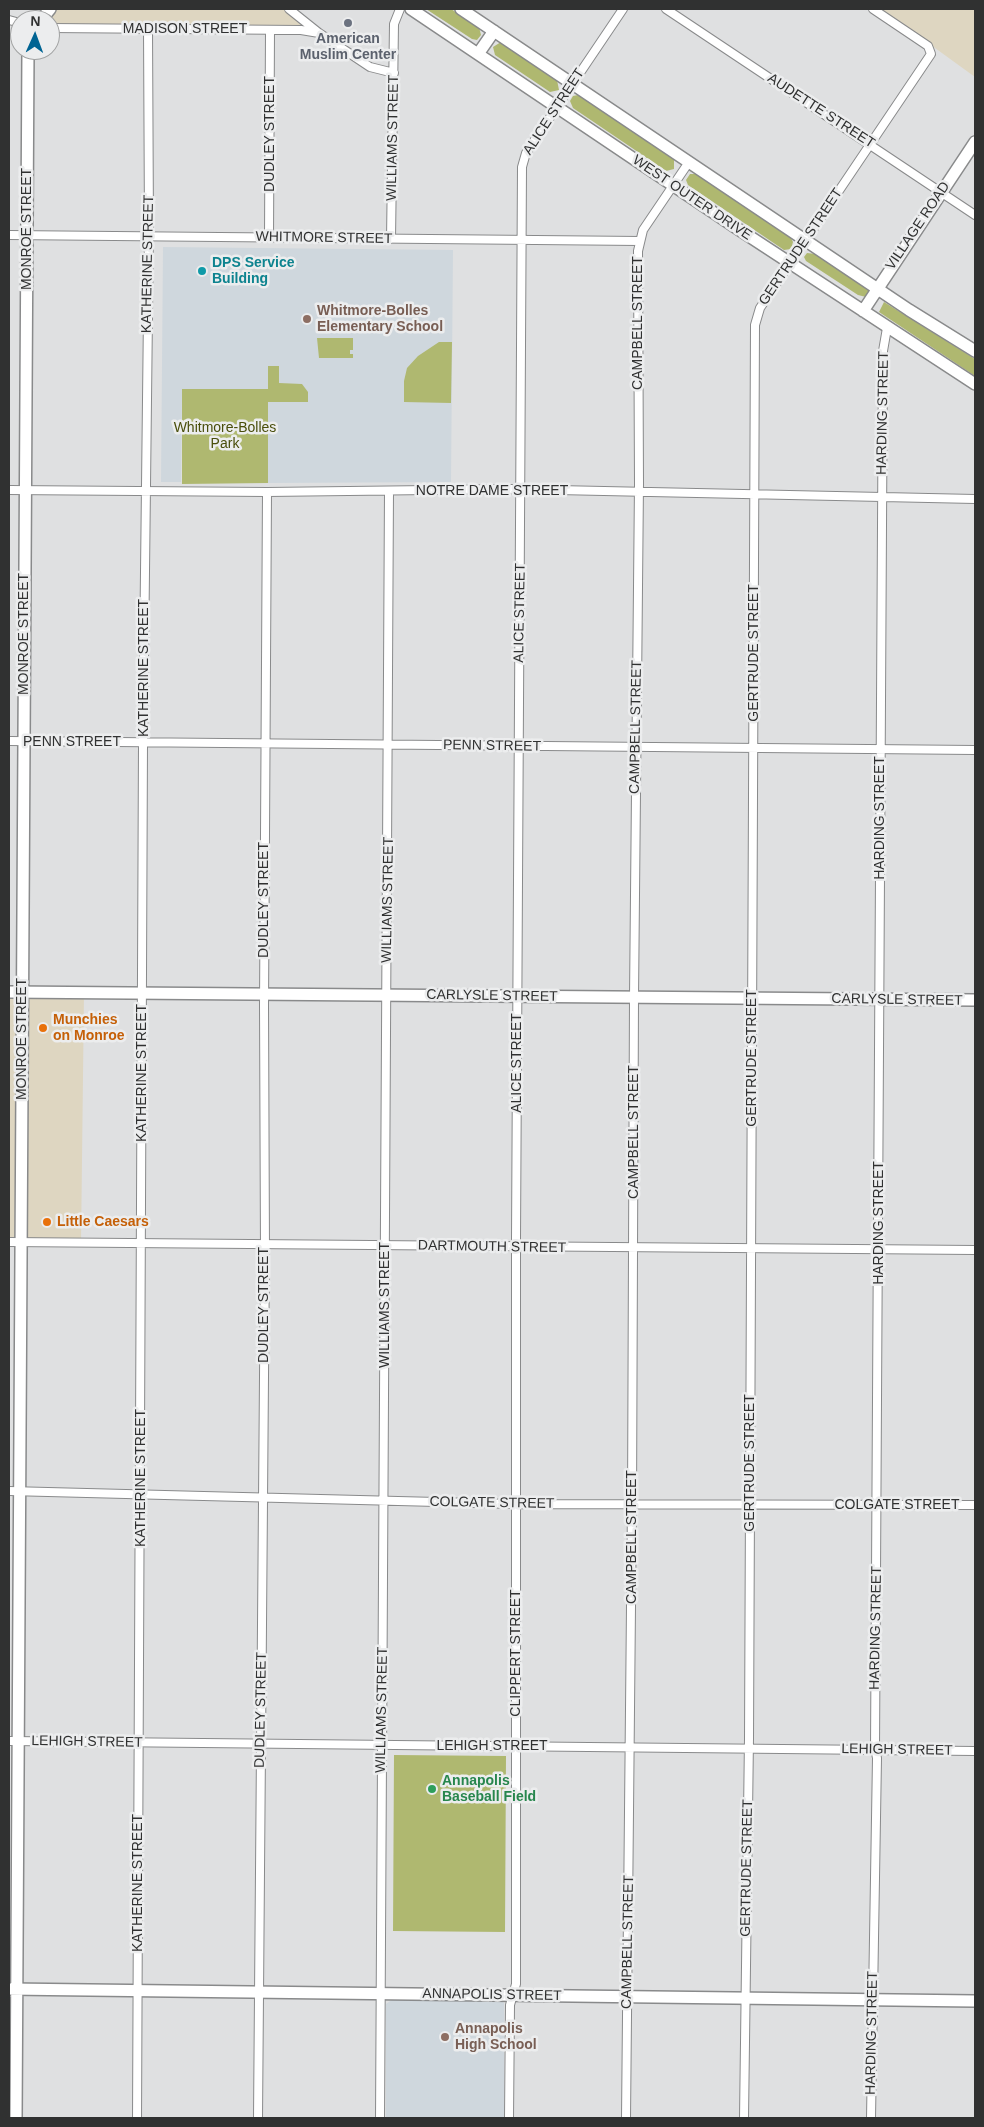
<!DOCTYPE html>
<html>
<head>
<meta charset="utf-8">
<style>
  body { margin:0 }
  #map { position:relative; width:984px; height:2127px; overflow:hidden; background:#dfe0e1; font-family:Arial,sans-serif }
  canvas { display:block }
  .frame { position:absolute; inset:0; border:10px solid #303131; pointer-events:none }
  .north { position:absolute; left:10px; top:10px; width:50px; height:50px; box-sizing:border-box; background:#ecedee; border:1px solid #a1a2a2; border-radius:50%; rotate:2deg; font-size:14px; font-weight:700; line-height:20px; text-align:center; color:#303131 }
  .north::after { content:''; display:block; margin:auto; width:18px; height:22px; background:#006493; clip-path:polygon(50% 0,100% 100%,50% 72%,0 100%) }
</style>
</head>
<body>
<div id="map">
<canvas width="984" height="2127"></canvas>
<div class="frame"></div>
<div class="north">N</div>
</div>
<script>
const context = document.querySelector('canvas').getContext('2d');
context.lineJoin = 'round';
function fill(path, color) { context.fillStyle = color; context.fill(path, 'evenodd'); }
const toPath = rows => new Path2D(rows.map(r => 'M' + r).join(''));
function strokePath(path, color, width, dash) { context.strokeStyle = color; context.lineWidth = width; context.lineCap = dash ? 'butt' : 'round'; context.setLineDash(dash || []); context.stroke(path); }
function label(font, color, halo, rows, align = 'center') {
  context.font = font + ' Arial,sans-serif'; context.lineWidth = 5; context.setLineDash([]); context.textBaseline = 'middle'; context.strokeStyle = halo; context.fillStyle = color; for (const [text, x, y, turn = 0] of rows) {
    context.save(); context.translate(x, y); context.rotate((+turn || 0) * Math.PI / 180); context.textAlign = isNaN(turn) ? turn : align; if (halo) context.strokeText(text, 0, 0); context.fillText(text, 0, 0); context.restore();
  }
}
fill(toPath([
  [49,9,285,9,319,33,50,28,50,20,41,20],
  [879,9,975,9,975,77,935,48],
  [9,992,84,993,81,1243,9,1242]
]), '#ded6c1');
fill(toPath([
  [163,247,453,250,451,482,268,483,268,390,182,389,181,482,161,482],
  [393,1999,500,2000,504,2003,504,2118,386,2118,386,2004]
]), '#cfd7dd');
fill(toPath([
  [426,9,451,9,479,27,481,35,477,40,472,39],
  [501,42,557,80,559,90,550,92,495,55,493,47],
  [578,95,674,159,674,169,666,171,573,108,570,101,573,96],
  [690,174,697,174,791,238,793,242,791,249,784,250,688,185,686,180],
  [807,253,816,254,871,292,866,297,858,295,806,261,804,257],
  [884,302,975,359,975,376,879,312],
  [317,338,353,338,353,350,350,350,350,354,353,354,353,358,319,358],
  [439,342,452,342,451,403,404,402,404,381,407,368,418,356],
  [268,366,279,366,279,383,302,384,308,392,308,402,268,402,268,483,182,484,182,389,268,389],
  [394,1755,506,1756,505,1932,393,1931]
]), '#afb870');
const street = toPath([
  [289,9,319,33,370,67,394,73],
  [666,9,975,215],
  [9,20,20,23],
  [50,28,301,30,319,33],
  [9,235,640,241],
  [269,238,270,30],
  [391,239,394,24,400,9],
  [9,490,267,492,511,489,975,499],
  [9,741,975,750],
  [9,1242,975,1250],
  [9,1491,515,1504,975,1505],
  [9,1741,975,1751],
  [137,2118,143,743,149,228,148,29],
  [258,2118,265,1253,264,1005,267,492],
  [380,2118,389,491],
  [509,2118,510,2005,516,1984,516,1236,522,167,526,153,623,9],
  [626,2118,632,1504,634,997,639,484,638,251,643,230,689,162],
  [744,2118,749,1738,755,325,760,308,931,54,928,46,873,9],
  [871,2118,877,1758,875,1749,883,351,887,328]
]);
const secondary = toPath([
  [411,9,735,227,975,384],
  [461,9,909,310,975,351],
  [41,20,50,9],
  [478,54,494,31],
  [863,311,975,142],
  [9,992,975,1000],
  [9,1989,975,2001],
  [16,2118,28,50]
]);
strokePath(street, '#898a8b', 10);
strokePath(secondary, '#898a8b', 14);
strokePath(street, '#fff', 8);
strokePath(secondary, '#fff', 11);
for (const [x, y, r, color] of [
  [348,23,5,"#6b7280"],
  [202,271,5,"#0f9aa8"],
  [307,319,5,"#8d6e63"],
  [43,1028,5,"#e8710a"],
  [47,1222,5,"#e8710a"],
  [432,1789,5,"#2e9e5b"],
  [445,2037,5,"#8d6e63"]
]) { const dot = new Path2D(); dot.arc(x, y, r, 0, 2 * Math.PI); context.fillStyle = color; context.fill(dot); strokePath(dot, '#ecedee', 2); }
label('14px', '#303131', '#ecedee', [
  ["MADISON STREET",185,29],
  ["AUDETTE STREET",821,111,33],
  ["ALICE STREET",554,112,-57],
  ["DUDLEY STREET",270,134,-90],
  ["WILLIAMS STREET",393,138,-89],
  ["WEST OUTER DRIVE",692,198,34],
  ["VILLAGE ROAD",918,226,-56],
  ["MONROE STREET",27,229,-90],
  ["WHITMORE STREET",324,238,1],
  ["GERTRUDE STREET",801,247,-56],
  ["KATHERINE STREET",148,264,-89],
  ["CAMPBELL STREET",638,323,-90],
  ["HARDING STREET",883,413,-89],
  ["NOTRE DAME STREET",492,491],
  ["ALICE STREET",520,613,-89],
  ["MONROE STREET",24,634,-90],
  ["GERTRUDE STREET",754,653,-90],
  ["KATHERINE STREET",144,668,-90],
  ["CAMPBELL STREET",636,727,-89],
  ["PENN STREET",72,742],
  ["PENN STREET",492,746,1],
  ["HARDING STREET",880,818,-90],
  ["DUDLEY STREET",264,900,-90],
  ["WILLIAMS STREET",388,900,-89],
  ["CARLYSLE STREET",492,996,1],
  ["CARLYSLE STREET",897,1000,1],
  ["MONROE STREET",22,1039,-90],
  ["GERTRUDE STREET",752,1058,-90],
  ["ALICE STREET",517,1063,-90],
  ["KATHERINE STREET",142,1073,-90],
  ["CAMPBELL STREET",634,1132,-90],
  ["HARDING STREET",879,1223,-90],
  ["DARTMOUTH STREET",492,1247,1],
  ["DUDLEY STREET",264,1305,-90],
  ["WILLIAMS STREET",385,1305,-90],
  ["GERTRUDE STREET",750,1463,-90],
  ["KATHERINE STREET",141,1478,-90],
  ["COLGATE STREET",492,1503,1],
  ["COLGATE STREET",897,1505],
  ["CAMPBELL STREET",632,1537,-90],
  ["HARDING STREET",876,1628,-89],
  ["CLIPPERT STREET",516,1653,-90],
  ["DUDLEY STREET",261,1710,-89],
  ["WILLIAMS STREET",382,1710,-89],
  ["LEHIGH STREET",87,1742,1],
  ["LEHIGH STREET",492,1746],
  ["LEHIGH STREET",897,1750,1],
  ["GERTRUDE STREET",747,1868,-89],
  ["KATHERINE STREET",138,1883,-90],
  ["CAMPBELL STREET",628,1942,-89],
  ["ANNAPOLIS STREET",492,1995,1],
  ["HARDING STREET",872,2033,-89]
]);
label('bold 14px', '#5b616d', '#ecedee', [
  ["American",348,39],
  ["Muslim Center",348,55]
]);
label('bold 14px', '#0d838f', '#ecedee', [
  ["DPS Service",212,263],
  ["Building",212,279]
], 'left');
label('bold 14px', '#785e54', '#ecedee', [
  ["Whitmore-Bolles",317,311],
  ["Elementary School",317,327],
  ["Annapolis",455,2029],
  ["High School",455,2045]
], 'left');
label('14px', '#494e0b', '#ecedee', [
  ["Whitmore-Bolles",225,428],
  ["Park",225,444]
]);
label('bold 14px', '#c56008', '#ecedee', [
  ["Munchies",53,1020],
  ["on Monroe",53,1036],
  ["Little Caesars",57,1222]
], 'left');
label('bold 14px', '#27864d', '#ecedee', [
  ["Annapolis",442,1781],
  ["Baseball Field",442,1797]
], 'left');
</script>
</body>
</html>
